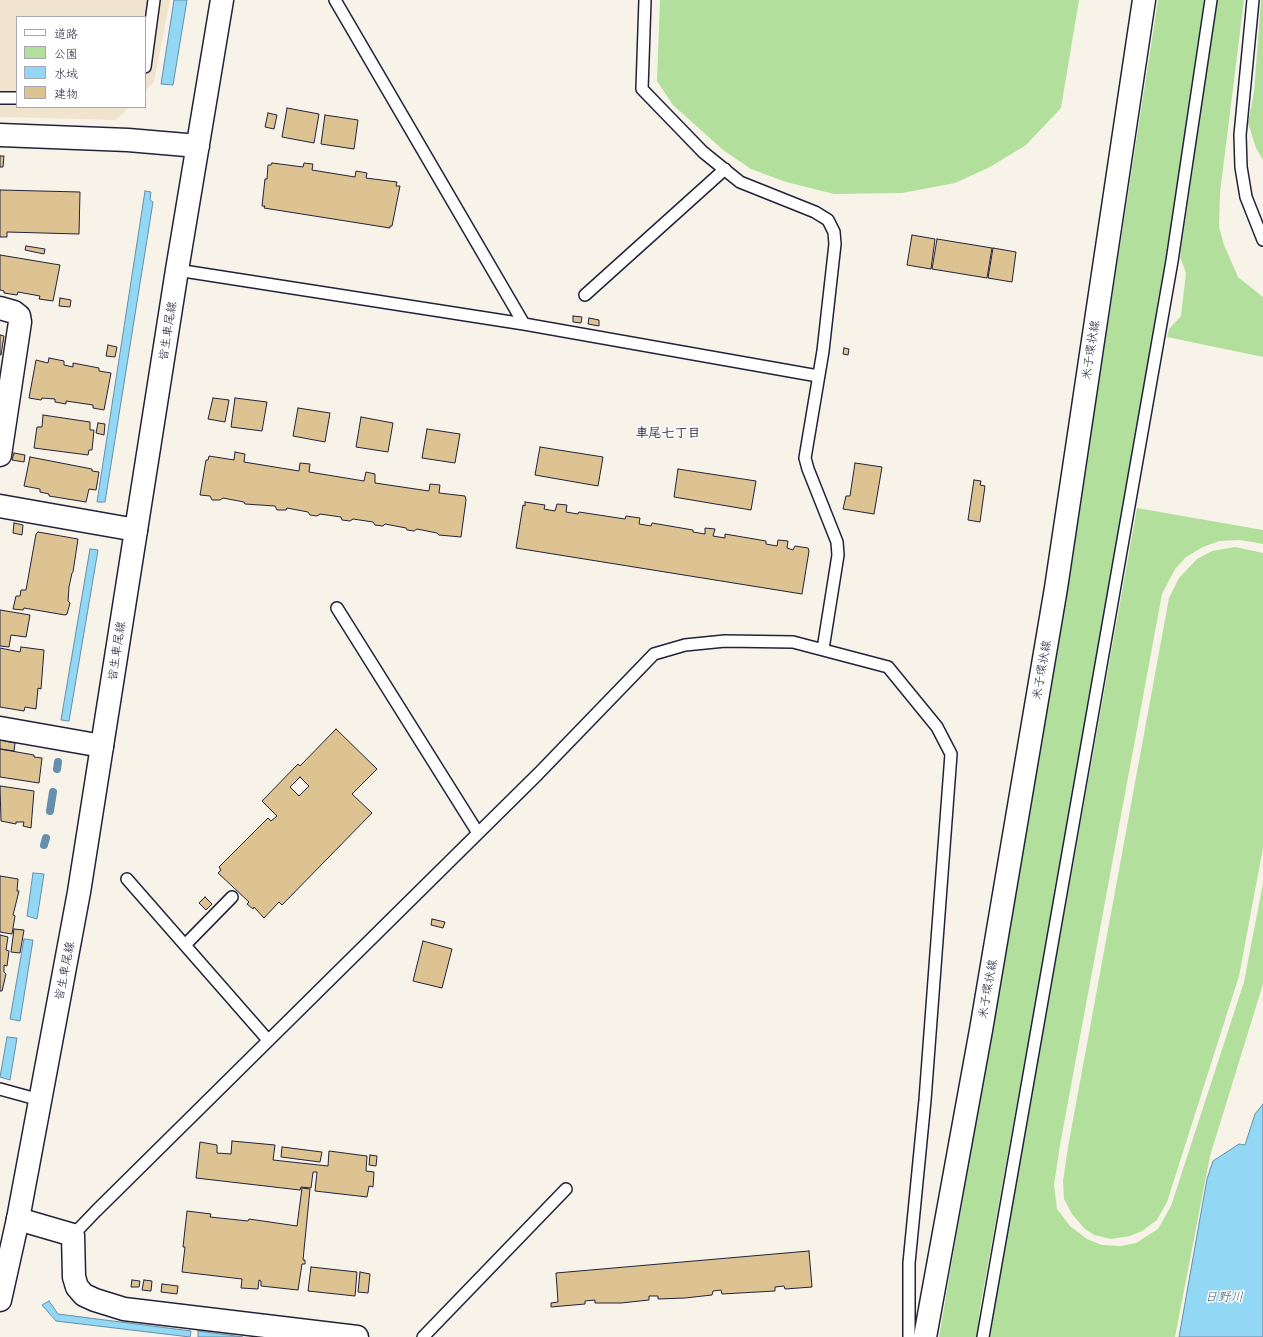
<!DOCTYPE html>
<html>
<head>
<meta charset="utf-8">
<style>
  body { margin:0 }
  #map { position:relative; width:1263px; height:1337px; overflow:hidden; background:#f8f3e9; font-family:"Comic Neue","Klee One",sans-serif }
  canvas { display:block }
  .legend { position:absolute; left:16px; top:16px; width:130px; height:92px; box-sizing:border-box; background:#fff; border:1px solid #a7a7b1; margin:0; padding:5px 7px; list-style:none; font-size:12px; color:#22223b }
  .legend li { display:flex; align-items:center; gap:8px; height:20px }
  .legend b { width:20px; border:1px solid #a7a7b1 }
</style>
</head>
<body>
<div id="map">
<canvas width="1263" height="1337"></canvas>
<ul class="legend">
<li><b style="height:5px;background:#fff"></b>道路</li>
<li><b style="height:11px;background:#b3df9d"></b>公園</li>
<li><b style="height:11px;background:#92d7f4"></b>水域</li>
<li><b style="height:11px;background:#ddc292"></b>建物</li>
</ul>
</div>
<script>
const context = document.querySelector('canvas').getContext('2d');
context.lineJoin = 'round';
function fill(path, color) { context.fillStyle = color; context.fill(path, 'evenodd'); }
const toPath = rows => new Path2D(rows.map(r => 'M' + r).join(''));
function strokePath(path, color, width, dash) { context.strokeStyle = color; context.lineWidth = width; context.lineCap = dash ? 'butt' : 'round'; context.setLineDash(dash || []); context.stroke(path); }
function label(font, color, halo, rows, align = 'center') {
  context.font = font + ' "Comic Neue","Klee One",sans-serif'; context.lineWidth = 3; context.setLineDash([]); context.textBaseline = 'middle'; context.strokeStyle = halo; context.fillStyle = color; for (const [text, x, y, turn = 0] of rows) {
    context.save(); context.translate(x, y); context.rotate((+turn || 0) * Math.PI / 180); context.textAlign = isNaN(turn) ? turn : align; if (halo) context.strokeText(text, 0, 0); context.fillText(text, 0, 0); context.restore();
  }
}
fill(toPath([
  [0,0,170,0,154,82,145,91,145,17,17,17,17,107,129,107,116,120,0,117]
]), '#f0e4cf');
fill(toPath([
  [660,0,1079,0,1061,108,1026,145,990,167,955,183,902,193,834,194,786,182,751,169,723,150,673,105,657,81],
  [1158,0,1204,0,1170,234,1074,800,1022,1076,980,1308,977,1337,939,1337,1059,640],
  [1217,0,1244,0,1220,193,1219,227,1224,245,1238,277,1263,297,1263,357,1167,337,1169,329,1181,316,1186,273,1180,257],
  [1261,0,1263,0,1263,160,1256,148,1248,123,1254,92],
  [1137,508,1263,530,1263,544,1240,540,1219,541,1203,547,1186,557,1175,569,1162,594,1060,1145,1054,1185,1057,1209,1070,1226,1087,1239,1102,1245,1121,1246,1136,1243,1158,1229,1171,1206,1244,982,1263,883,1263,984,1210,1156,1175,1337,990,1337,1006,1238],
  [1235,547,1263,553,1263,848,1239,976,1167,1202,1157,1220,1142,1231,1130,1236,1111,1239,1094,1235,1085,1229,1072,1214,1064,1199,1063,1181,1068,1147,1169,598,1179,578,1197,559,1212,551]
]), '#b3df9d');
const water = toPath([
  [174,0,187,0,173,85,161,84,174,0],
  [145,191,151,192,150,200,153,202,105,502,97,502,145,191],
  [90,549,98,550,69,721,61,720,90,549],
  [33,873,44,874,37,919,27,916,33,873],
  [24,939,33,940,20,1021,10,1019,24,939],
  [7,1037,17,1038,10,1080,0,1077,7,1037],
  [1263,1104,1263,1337,1179,1337,1207,1179,1213,1161,1239,1144,1245,1145,1255,1114,1263,1104],
  [49,1301,58,1314,191,1331,190,1337,56,1321,42,1305,49,1301],
  [198,1331,243,1337,198,1337,198,1331]
]);
fill(water, '#92d7f4');
strokePath(water, '#658faa', 1);
strokePath(toPath([
  [57,769,58,762],
  [50,811,53,792],
  [44,845,46,838]
]), '#658faa', 8);
const building = toPath([
  [287,108,319,114,314,143,282,137,287,108],
  [268,113,277,115,274,129,265,127,268,113],
  [325,115,358,120,354,149,321,144,325,115],
  [0,156,4,156,3,167,0,167,0,156],
  [272,163,303,167,304,163,313,164,312,170,355,177,356,171,367,173,366,178,397,182,396,186,400,186,392,226,390,226,390,228,264,208,265,206,262,206,265,179,267,179,268,165,271,165,272,163],
  [0,190,80,192,79,234,7,232,7,237,0,237,0,190],
  [912,235,935,239,931,269,907,265,912,235],
  [937,239,992,248,987,278,932,269,937,239],
  [26,246,45,249,44,254,25,250,26,246],
  [993,248,1016,252,1012,282,988,278,993,248],
  [0,255,60,265,53,301,39,299,40,296,18,292,17,295,4,293,4,291,0,290,0,255],
  [60,298,71,300,70,307,59,306,60,298],
  [573,316,582,317,581,323,573,322,573,316],
  [589,318,599,320,599,326,588,324,589,318],
  [0,335,4,336,1,355,0,355,0,335],
  [108,345,117,347,115,357,106,356,108,345],
  [844,348,849,349,848,355,843,354,844,348],
  [49,358,64,361,64,365,73,367,73,363,99,368,99,371,111,373,104,410,93,408,93,405,66,401,66,404,55,402,55,399,42,398,41,400,29,398,36,360,48,363,49,358],
  [213,398,229,400,225,422,208,419,213,398],
  [235,398,267,402,262,431,231,427,235,398],
  [298,408,330,413,325,442,293,436,298,408],
  [43,415,90,422,90,430,94,430,92,450,89,450,88,455,34,448,37,427,42,427,43,415],
  [361,417,393,423,388,452,356,447,361,417],
  [98,423,105,424,104,435,96,433,98,423],
  [427,429,460,434,455,463,422,458,427,429],
  [540,447,603,457,598,486,535,475,540,447],
  [235,452,245,454,244,462,299,471,300,463,310,464,309,472,364,481,366,472,375,474,375,483,429,491,430,484,440,485,439,493,465,496,466,500,461,537,439,535,437,533,417,529,414,531,407,530,406,528,385,524,383,526,375,525,373,522,353,519,350,521,342,520,341,517,320,514,317,516,310,515,308,512,287,508,286,510,277,510,275,506,245,504,244,502,223,498,220,500,212,500,210,496,200,495,206,460,208,460,209,456,234,460,235,452],
  [14,453,25,455,24,462,12,460,14,453],
  [30,457,92,469,92,471,99,472,96,490,89,489,86,502,49,496,49,494,40,492,40,489,24,486,30,457],
  [855,463,882,467,874,514,843,509,846,496,850,496,855,463],
  [678,469,756,481,751,510,674,497,678,469],
  [974,480,981,481,980,485,985,486,980,522,968,520,974,480],
  [525,502,545,505,544,509,555,511,557,504,567,505,566,512,578,514,579,512,625,519,626,516,640,518,639,524,651,526,652,523,693,530,693,532,705,534,705,528,715,529,713,536,725,538,725,534,766,541,766,544,777,546,778,540,788,541,787,548,793,550,795,546,808,548,809,551,802,594,516,548,523,505,525,506,525,502],
  [14,523,23,525,22,535,13,533,14,523],
  [38,532,78,539,73,572,72,573,69,587,68,601,70,603,67,614,65,615,24,608,23,610,13,609,16,596,20,596,21,590,26,590,36,534,38,532],
  [0,610,30,615,26,637,11,635,9,647,0,646,0,610],
  [21,647,44,650,41,689,38,688,36,709,25,707,24,711,0,707,0,648,20,652,21,647],
  [336,729,377,769,352,794,372,813,282,905,279,902,264,918,254,907,253,909,247,904,249,902,218,873,221,870,219,867,268,818,271,821,277,816,262,801,298,764,300,766,336,729],
  [300,777,309,786,299,796,290,787,300,777],
  [0,740,15,743,14,751,0,749,0,740],
  [0,749,34,755,34,757,42,758,39,783,0,777,0,749],
  [0,786,34,791,31,828,23,826,24,822,16,822,16,824,1,821,0,786],
  [0,876,18,879,17,891,19,891,13,915,15,916,12,934,0,932,0,876],
  [205,897,212,904,206,910,199,903,205,897],
  [432,919,445,922,443,928,431,925,432,919],
  [14,929,24,930,20,953,11,952,14,929],
  [0,935,8,937,6,950,9,951,7,966,4,965,4,972,6,974,2,991,0,991,0,935],
  [423,941,452,949,442,988,413,981,423,941],
  [232,1141,275,1145,273,1160,328,1166,329,1151,367,1156,366,1171,374,1172,373,1187,369,1186,367,1197,315,1191,317,1172,313,1172,311,1188,301,1187,300,1190,196,1178,200,1142,217,1145,217,1153,231,1154,232,1141],
  [282,1147,322,1152,320,1162,281,1157,282,1147],
  [370,1155,377,1156,376,1166,369,1165,370,1155],
  [302,1188,310,1189,303,1260,305,1260,305,1264,302,1264,298,1290,261,1286,261,1281,259,1280,258,1289,241,1288,242,1279,182,1272,185,1247,183,1247,187,1211,211,1214,210,1217,248,1221,249,1219,297,1226,302,1188],
  [809,1251,812,1287,785,1289,784,1286,775,1287,775,1291,722,1294,721,1290,713,1291,712,1295,685,1298,658,1299,658,1296,649,1296,649,1300,621,1303,595,1303,595,1300,585,1301,585,1304,551,1307,551,1303,558,1302,556,1273,809,1251],
  [311,1267,357,1272,355,1296,308,1291,311,1267],
  [360,1272,370,1274,368,1293,358,1292,360,1272],
  [132,1280,140,1281,139,1287,131,1287,132,1280],
  [144,1280,152,1281,151,1291,142,1290,144,1280],
  [162,1284,178,1286,177,1294,161,1292,162,1284]
]);
fill(building, '#ddc292');
strokePath(building, '#22223b', 1);
const lane = toPath([
  [335,0,524,324],
  [645,0,642,89,703,152,740,182,815,212,828,220,834,232,835,244,823,351,805,458,808,469,837,542,838,555,823,649],
  [1253,0,1240,135,1241,167,1246,197,1263,240],
  [145,67,154,0],
  [0,98,17,98],
  [177,270,524,324,818,376],
  [585,295,725,169],
  [337,608,478,833],
  [127,879,268,1040],
  [185,945,232,897],
  [0,1089,40,1100],
  [73,1235,96,1211,538,774,654,654,685,645,725,641,793,642,888,667,937,727,951,754,925,1100,909,1263,909,1337],
  [423,1337,566,1189],
  [983,1337,1172,261,1211,0]
]);
const street = toPath([
  [0,308,14,312,19,316,20,322,0,455],
  [0,506,136,530],
  [0,728,102,746],
  [18,1219,73,1235,74,1277,77,1287,84,1295,95,1300,124,1309,357,1337]
]);
const secondary = toPath([
  [0,135,128,140,198,146],
  [0,1300,18,1219,79,892,177,270,222,0],
  [925,1337,981,1030,1056,588,1144,0]
]);
strokePath(lane, '#22223b', 14);
strokePath(street, '#22223b', 25);
strokePath(secondary, '#22223b', 25);
strokePath(lane, '#fff', 11);
strokePath(street, '#fff', 22);
strokePath(secondary, '#fff', 22);
label('12px', '#22223b', '#fff', [
  ["皆生車尾線",168,331,-81],
  ["米子環状線",1091,350,-81],
  ["皆生車尾線",117,651,-81],
  ["米子環状線",1042,670,-80],
  ["皆生車尾線",65,971,-79],
  ["米子環状線",988,989,-80]
]);
label('bold 13px', '#22223b', '#fff', [
  ["車尾七丁目",668,433]
]);
label('italic 13px', '#445872', '#fff', [
  ["日野川",1224,1297]
]);
</script>
</body>
</html>
